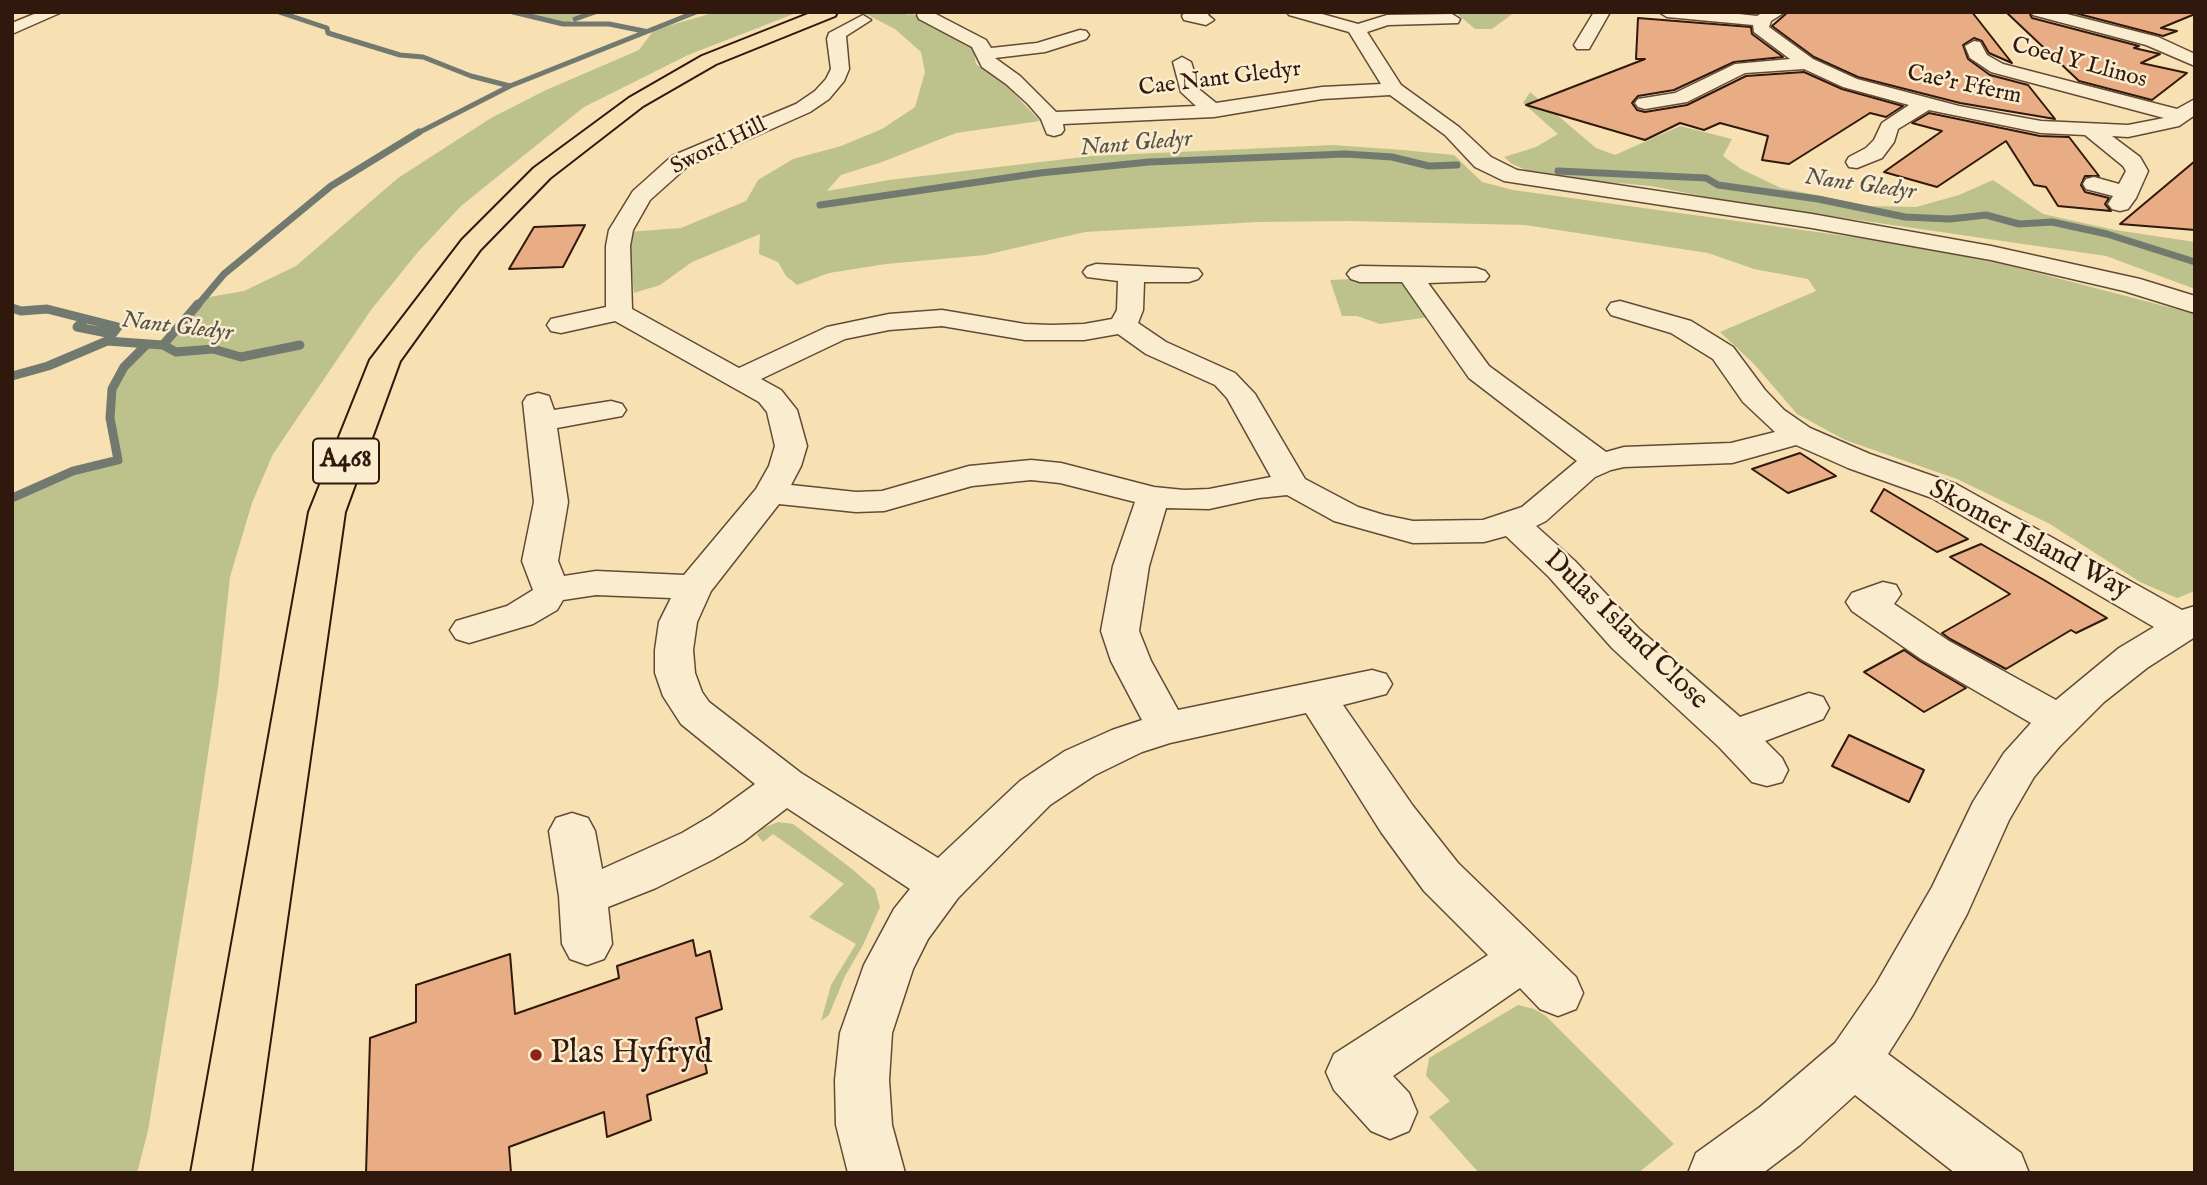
<!DOCTYPE html>
<html>
<head>
<meta charset="utf-8">
<style>
  body { margin:0 }
  #map { position:relative; width:2207px; height:1185px; overflow:hidden; background:#f7e1b3; font-family:"IM FELL English",serif }
  canvas { display:block }
  .frame { position:absolute; inset:0; border:14px solid #30180d; pointer-events:none }
</style>
</head>
<body>
<div id="map">
<canvas width="2207" height="1185"></canvas>
<div class="frame"></div>
</div>
<script>
const context = document.querySelector('canvas').getContext('2d');
context.lineJoin = 'round';
function fill(path, color) { context.fillStyle = color; context.fill(path, 'evenodd'); }
const toPath = rows => new Path2D(rows.map(r => 'M' + r).join(''));
function strokePath(path, color, width, dash) { context.strokeStyle = color; context.lineWidth = width; context.lineCap = dash ? 'butt' : 'round'; context.setLineDash(dash || []); context.stroke(path); }
function label(font, color, halo, rows, align = 'center') {
  context.font = font + ' "IM FELL English",serif'; context.lineWidth = 5; context.setLineDash([]); context.textBaseline = 'middle'; context.strokeStyle = halo; context.fillStyle = color; for (const [text, x, y, turn = 0] of rows) {
    context.save(); context.translate(x, y); context.rotate((+turn || 0) * Math.PI / 180); context.textAlign = isNaN(turn) ? turn : align; if (halo) context.strokeText(text, 0, 0); context.fillText(text, 0, 0); context.restore();
  }
}
fill(toPath([
  [513,12,595,12,563,24],
  [716,12,799,12,688,55,584,107,461,206,418,252,371,310,273,454,252,503,230,577,218,687,191,868,148,1131,137,1173,12,1173,12,498,73,471,118,460,110,418,112,389,124,367,147,344,164,345,204,298,244,291,296,266,398,178,491,118,546,90,639,50,654,30],
  [902,12,908,15,912,14,947,31,973,48,976,64,1007,86,1040,121,956,133,882,162,841,175,827,191,889,180,1091,156,1332,145,1403,150,1454,155,1482,182,1513,190,1904,244,2007,265,2195,314,2195,591,2177,598,2140,582,2050,524,1957,479,1845,440,1797,414,1754,364,1720,332,1816,291,1808,279,1754,269,1708,253,1525,225,1350,221,1257,222,1085,232,985,255,886,264,829,273,797,285,786,276,778,262,759,254,760,234,692,262,660,285,634,293,628,232,681,228,746,201,758,180,793,159,841,146,882,129,915,107,925,72,921,52,895,29,864,13],
  [1455,12,1515,12,1492,29,1475,29],
  [1530,92,1596,148,1615,155,1680,126,1732,139,1723,156,1741,169,1781,188,1869,206,1916,207,1959,195,1993,180,2043,214,2115,230,2195,242,2195,289,2106,256,1727,201,1651,186,1541,176,1512,164,1504,157,1536,147,1558,134,1523,103],
  [1411,276,1436,316,1380,324,1357,316,1342,316,1330,280],
  [778,822,793,824,852,869,875,889,880,907,863,945,845,976,829,1015,821,1021,831,985,856,944,809,917,844,884,773,834,763,842,757,835,763,828],
  [1518,1005,1534,1009,1546,1016,1674,1144,1638,1173,1479,1173,1429,1117,1450,1101,1426,1076,1429,1058]
]), '#bdc28c');
strokePath(toPath([
  [279,12,327,28,328,33,400,55,423,57,471,76,510,86],
  [513,12,563,24,609,24,644,31],
  [575,19,595,12],
  [416,134,510,86,696,12]
]), '#727a70', 5);
strokePath(toPath([
  [1558,171,1706,178,1718,185,1818,199,1905,217,1950,219,1986,215,2019,224,2052,222,2107,234,2195,262],
  [820,205,1040,173,1149,162,1345,154,1392,157,1429,166,1457,165],
  [197,306,224,274,331,186,419,132]
]), '#727a70', 7);
strokePath(toPath([
  [12,308,21,311,47,309,118,327,107,341],
  [84,320,77,327,112,334],
  [163,345,198,304],
  [12,376,48,366,107,341,163,345,176,352,213,349,241,357,300,345],
  [12,498,73,471,118,460,110,418,112,389,124,367,147,344]
]), '#727a70', 9);
const building = toPath([
  [1788,12,1972,12,2012,63,1989,53,1982,41,1974,38,1963,45,1968,59,1990,75,2028,85,2055,119,1960,103,1858,77,1814,57,1772,26,1788,12],
  [2006,12,2029,12,2032,18,2139,46,2134,48,2160,54,2141,63,2187,73,2152,100,2079,81,2006,12],
  [2071,12,2195,12,2195,14,2161,28,2177,31,2163,36,2071,12],
  [1638,18,1751,27,1752,34,1783,57,1734,62,1674,90,1638,96,1632,103,1637,110,1645,112,1687,105,1746,76,1804,72,1842,89,1903,106,1886,117,1870,113,1789,164,1762,160,1768,136,1720,123,1704,130,1680,123,1645,140,1526,105,1645,59,1636,59,1638,18],
  [1929,113,2040,136,2069,137,2099,176,2085,176,2081,185,2085,192,2109,198,2105,204,2111,211,2058,206,2046,187,2034,185,2006,141,1937,187,1884,172,1942,131,1912,123,1929,113],
  [2195,161,2195,230,2120,224,2195,161],
  [585,225,563,267,509,269,534,227,585,225],
  [1800,453,1836,476,1788,493,1752,469,1800,453],
  [1884,489,1968,539,1937,552,1871,511,1884,489],
  [1981,544,2044,580,2107,618,2076,633,2071,630,2006,669,1950,639,1942,633,2010,594,1950,557,1981,544],
  [1904,650,1920,661,1966,688,1924,712,1864,672,1904,650],
  [1849,735,1924,770,1909,802,1832,766,1849,735],
  [693,940,696,956,710,951,722,1009,696,1018,707,1073,647,1095,651,1120,607,1137,604,1112,509,1147,511,1173,366,1173,370,1038,416,1022,416,985,510,954,515,1014,619,978,617,966,693,940]
]);
fill(building, '#e8ad84');
strokePath(building, '#30180d', 2);
const minor = toPath([
  [39,12,62,12,12,34,12,23,39,12],
  [919,12,932,12,986,40,991,48,1037,43,1080,30,1086,31,1089,35,1086,39,1045,52,995,58,1020,76,1056,112,1196,106,1181,92,1173,62,1182,57,1191,62,1200,90,1216,103,1322,87,1381,84,1349,32,1289,15,1287,12,1315,12,1358,24,1387,15,1452,14,1460,19,1458,23,1388,25,1367,32,1401,85,1459,127,1491,157,1517,170,1812,214,1991,246,2140,279,2195,296,2195,313,2124,291,1991,260,1812,228,1504,181,1475,167,1445,135,1390,95,1322,99,1214,117,1063,124,1064,130,1061,134,1054,136,1047,134,1041,119,1028,104,1006,84,982,67,972,47,919,19,917,15,919,12],
  [1185,12,1210,12,1208,15,1214,20,1206,25,1184,20,1182,16,1185,12],
  [1594,12,1610,12,1589,49,1577,49,1574,45,1594,12],
  [1659,12,1721,12,1757,16,1763,12,1785,12,1771,21,1769,27,1813,59,1857,79,1959,106,2041,121,2128,125,2164,118,1991,72,1970,58,1965,46,1974,41,1980,42,1987,55,2003,64,2177,109,2195,99,2195,115,2179,126,2128,137,2112,136,2140,157,2148,171,2136,198,2128,209,2120,211,2112,209,2108,204,2113,196,2086,189,2083,184,2086,179,2094,177,2119,184,2126,171,2123,166,2085,135,2041,133,1929,110,1898,129,1894,142,1882,158,1857,168,1849,167,1846,162,1849,157,1866,148,1874,140,1882,123,1909,105,1843,87,1804,69,1745,73,1687,102,1645,109,1638,107,1635,103,1638,99,1675,93,1735,64,1790,59,1754,32,1753,25,1667,17,1659,12],
  [2031,12,2059,12,2158,37,2195,54,2195,66,2146,45,2033,15,2031,12],
  [863,15,871,20,846,36,849,69,844,81,829,99,810,112,688,166,650,200,633,230,630,246,632,309,739,368,827,327,889,314,942,310,1025,324,1051,325,1084,324,1112,319,1117,310,1118,281,1087,277,1083,272,1087,267,1096,264,1198,269,1202,274,1198,279,1189,282,1144,282,1143,310,1138,323,1166,342,1235,373,1255,394,1305,479,1358,507,1384,515,1413,521,1483,520,1522,507,1577,461,1469,378,1402,282,1360,282,1351,279,1347,274,1351,269,1360,266,1476,268,1485,271,1489,276,1485,281,1428,283,1489,366,1606,452,1624,447,1731,443,1775,432,1743,402,1713,359,1671,333,1611,315,1607,309,1611,303,1620,301,1691,321,1733,347,1765,390,1784,410,1810,428,1870,454,1956,484,2182,610,2195,606,2195,637,2147,668,2104,702,2059,747,2034,777,2009,820,1967,914,1912,1016,1888,1054,2021,1153,2029,1173,1955,1173,1855,1095,1800,1145,1763,1173,1688,1173,1696,1153,1760,1107,1835,1043,1876,984,1932,887,1973,802,2004,753,2031,723,1921,659,1852,611,1846,602,1852,593,1883,582,1896,585,1901,594,1894,604,1949,641,2056,700,2119,648,2154,627,1932,498,1848,468,1796,445,1732,463,1624,467,1611,470,1595,477,1546,521,1536,526,1575,561,1640,630,1740,717,1809,693,1823,697,1829,708,1823,719,1765,741,1782,758,1788,770,1782,782,1767,786,1752,782,1719,747,1612,648,1549,577,1506,536,1484,542,1413,543,1334,521,1287,495,1259,498,1209,509,1166,508,1149,566,1139,631,1151,661,1178,710,1372,670,1386,674,1392,684,1386,694,1343,705,1413,806,1458,863,1576,977,1583,993,1576,1009,1558,1016,1540,1009,1520,988,1393,1076,1409,1093,1417,1112,1409,1131,1390,1139,1371,1131,1334,1090,1326,1072,1334,1054,1488,955,1424,891,1381,832,1306,713,1170,743,1142,752,1095,775,1050,805,958,898,928,939,913,969,892,1033,889,1080,892,1125,905,1173,848,1173,836,1125,835,1080,840,1033,864,965,894,909,910,889,787,808,743,842,714,859,656,888,608,907,612,944,604,959,587,965,570,959,562,944,559,896,549,831,556,818,572,813,588,818,595,831,602,869,682,833,711,816,755,784,681,724,663,696,655,673,655,650,659,622,671,598,596,595,563,600,557,610,533,624,469,643,456,639,450,630,456,621,507,606,533,590,522,561,534,502,523,402,527,396,538,393,549,396,554,410,611,401,622,404,626,410,622,416,557,428,568,502,558,561,564,576,596,571,684,575,756,489,769,466,775,446,767,412,759,402,615,321,561,333,551,331,547,325,551,319,606,307,606,246,609,230,633,191,672,156,796,104,815,91,826,79,831,69,827,39,829,33,863,15],
  [942,326,1025,340,1084,340,1118,334,1146,354,1215,385,1227,398,1271,477,1209,489,1184,490,1154,487,1061,463,1031,460,969,466,882,491,856,492,791,485,801,466,807,446,797,410,781,390,761,379,845,339,889,330,942,326],
  [1031,480,1060,483,1135,502,1113,566,1101,631,1111,661,1142,720,1112,730,1065,751,1020,781,938,858,801,773,709,702,702,692,695,673,693,650,697,622,711,591,779,504,856,512,884,511,972,486,1031,480]
]);
const primary = toPath([
  [813,12,837,12,835,16,716,64,643,106,550,178,480,250,400,361,345,512,251,1173,191,1173,309,512,370,360,462,240,534,168,629,98,702,56,813,12]
]);
strokePath(minor, '#624a36', 3);
strokePath(primary, '#30180d', 4);
fill(minor, '#faecce');
fill(primary, '#f7e1b3');
for (const [x, y, r, color] of [
  [536,1055,7,"#8f2418"]
]) { const dot = new Path2D(); dot.arc(x, y, r, 0, 2 * Math.PI); context.fillStyle = color; context.fill(dot); strokePath(dot, '#faecce', 2.5); }
label('23px', '#30180d', '#faecce', [
  ["Coed Y Llinos",2079,64,15],
  ["Cae Nant Gledyr",1220,80,-7],
  ["Cae'r Fferm",1964,86,12],
  ["Sword Hill",719,147,-26]
]);
label('italic 24px', '#565147', '#faecce', [
  ["Nant Gledyr",1136,145,-5],
  ["Nant Gledyr",1860,186,8],
  ["Nant Gledyr",177,328,7]
]);
for (const [x, y, w] of [
  [346,461,66]
]) { const box = new Path2D(); box.roundRect(x - w / 2, y - 22.5, w, 45, 5); context.fillStyle = '#faecce'; context.fill(box); strokePath(box, '#30180d', 2); }
label('bold 26px', '#30180d', null, [
  ["A468",346,461]
]);
label('28px', '#30180d', '#faecce', [
  ["Skomer Island Way",2029,541,28],
  ["Dulas Island Close",1625,631,44]
]);
label('33px', '#30180d', '#faecce', [
  ["Plas Hyfryd",550,1055]
], 'left');
</script>
</body>
</html>
